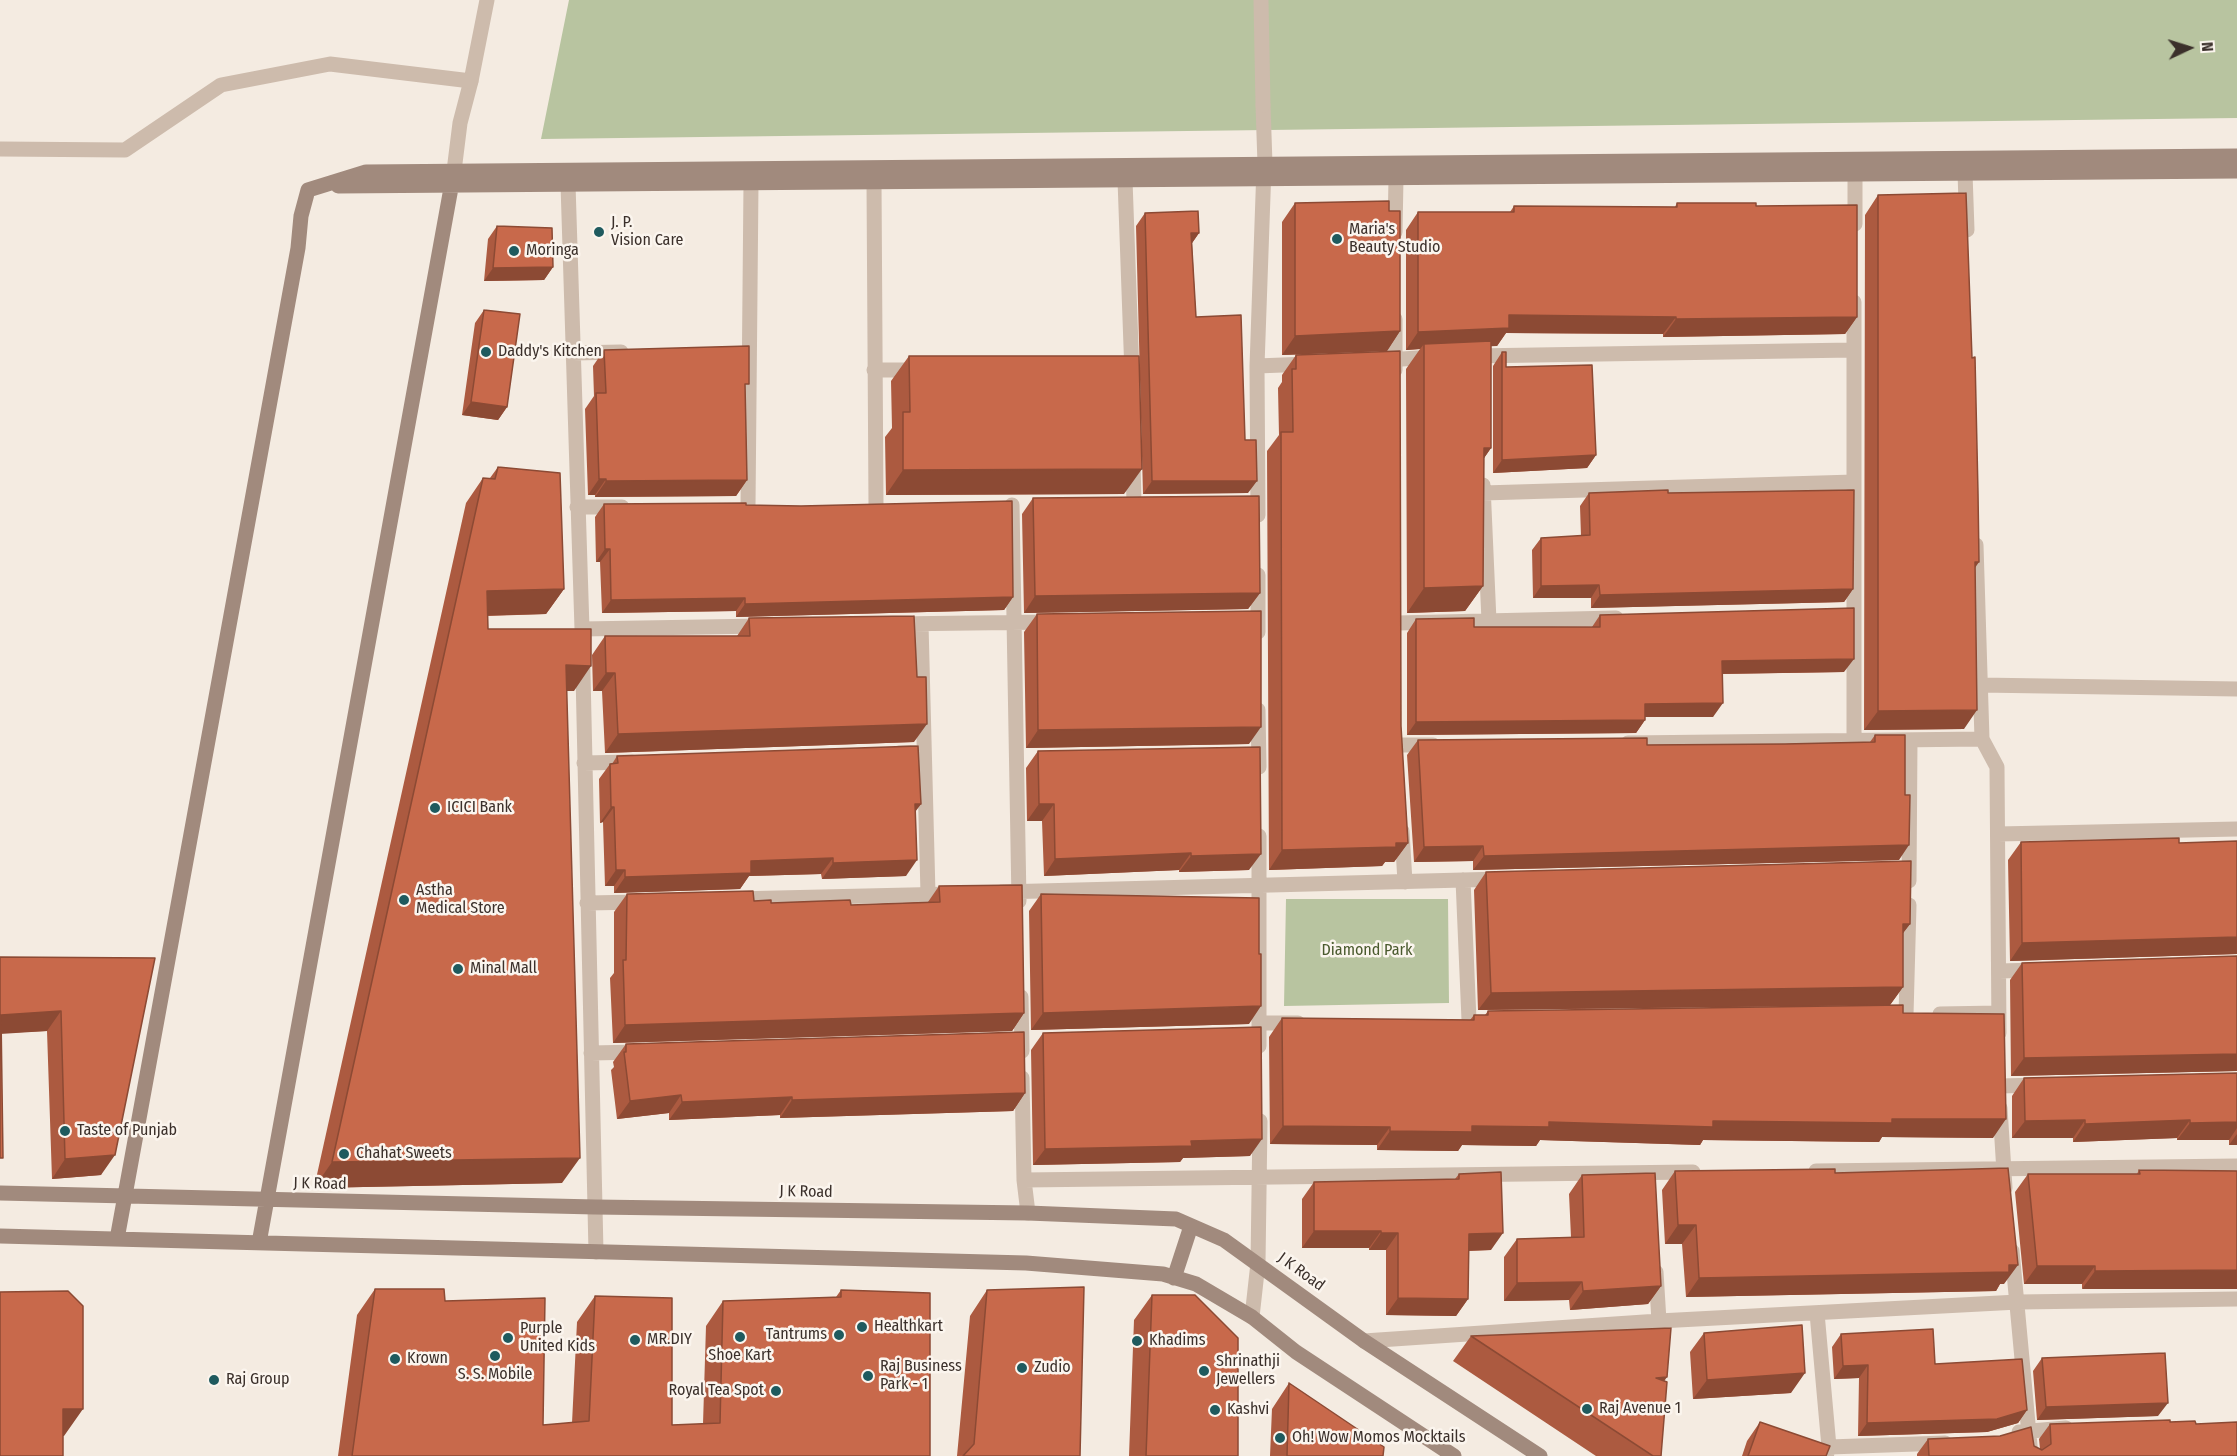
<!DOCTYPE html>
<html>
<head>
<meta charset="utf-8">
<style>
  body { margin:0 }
  #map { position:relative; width:2237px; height:1456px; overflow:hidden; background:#f4ebe1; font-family:"Fira Sans Condensed",sans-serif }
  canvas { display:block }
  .north { position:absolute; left:2159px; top:18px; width:60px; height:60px; -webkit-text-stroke:4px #fbf5ee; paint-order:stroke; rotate:86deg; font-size:16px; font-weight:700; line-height:24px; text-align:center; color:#3b302b }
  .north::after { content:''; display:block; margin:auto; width:21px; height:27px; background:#3b302b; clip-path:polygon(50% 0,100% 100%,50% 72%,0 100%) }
</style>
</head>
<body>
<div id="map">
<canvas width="2237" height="1456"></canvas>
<div class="north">N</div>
</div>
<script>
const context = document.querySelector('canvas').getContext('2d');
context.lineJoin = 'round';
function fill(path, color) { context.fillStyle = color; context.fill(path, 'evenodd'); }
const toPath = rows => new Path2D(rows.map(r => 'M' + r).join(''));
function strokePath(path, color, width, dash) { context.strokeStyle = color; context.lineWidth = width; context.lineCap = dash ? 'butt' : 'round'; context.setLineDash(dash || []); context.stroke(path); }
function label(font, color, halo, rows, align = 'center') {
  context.font = font + ' "Fira Sans Condensed",sans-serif'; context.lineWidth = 5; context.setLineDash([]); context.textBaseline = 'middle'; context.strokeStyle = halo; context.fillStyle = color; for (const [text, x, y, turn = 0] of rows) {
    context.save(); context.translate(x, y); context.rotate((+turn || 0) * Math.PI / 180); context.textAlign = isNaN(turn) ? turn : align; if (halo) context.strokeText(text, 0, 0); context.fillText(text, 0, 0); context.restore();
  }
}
fill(toPath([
  [569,0,2237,0,2237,118,541,139],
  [1286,899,1448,899,1449,1003,1284,1006]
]), '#b8c4a0');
strokePath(toPath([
  [1263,105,1265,164],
  [454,171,460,123,471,81]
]), '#cdbbac', 15);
strokePath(toPath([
  [1261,0,1263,105],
  [0,149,125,150,221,85,330,64,471,81,487,0],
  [1965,173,1967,230],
  [1125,180,1132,374],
  [874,182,876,506],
  [568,184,582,629,596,1252],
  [1855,224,1855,173],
  [1395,232,1396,178],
  [1854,302,1854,740],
  [573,353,621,352],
  [1473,356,1853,350],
  [1386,360,1434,357],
  [1257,366,1308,364],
  [874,370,919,370],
  [1395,370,1395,319],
  [1133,461,1134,504],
  [1483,485,1489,621],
  [1483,493,1854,482],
  [1012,505,1019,901],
  [748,506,751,183],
  [577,507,622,507],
  [1258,515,1257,366,1264,167],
  [1976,545,1982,739,1997,767,1999,1033],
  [1258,575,1258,632],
  [1397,623,1616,618],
  [894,624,1050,622],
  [921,624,928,894],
  [582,629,762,626],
  [1980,685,2237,689],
  [1258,710,1259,767],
  [1628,743,1982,739],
  [1397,745,1433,745],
  [899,753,924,752],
  [584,763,632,762],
  [1402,831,1405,882],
  [1998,834,2237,829],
  [1259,836,1259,1046],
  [1463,880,1469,1020],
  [1909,881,1910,740],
  [1001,892,1502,879],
  [734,899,953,894],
  [587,903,641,902],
  [1999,971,2038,970],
  [1021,997,1022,1051],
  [1940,1014,1999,1013],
  [1906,1015,1909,905],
  [1259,1023,1298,1023],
  [591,1053,639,1052],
  [1022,1078,1024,1180,1028,1213],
  [2000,1086,2039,1085],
  [2000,1108,2005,1188],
  [1816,1171,2237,1166],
  [1024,1180,1693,1172],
  [2012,1251,2031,1456],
  [1656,1272,1659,1321],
  [1817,1313,1829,1447,1826,1456],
  [1252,1317,1258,1263,1260,1121],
  [1364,1341,1659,1321,2018,1302,2237,1299],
  [2019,1432,2066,1428],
  [1829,1447,1945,1443]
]), '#cdbbac', 15);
strokePath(toPath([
  [338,186,2237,171],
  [0,1193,595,1207,1028,1213,1176,1219,1224,1240,1364,1341,1540,1456],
  [0,1236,1026,1263,1163,1274,1196,1284,1252,1317,1296,1352,1454,1456],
  [117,1239,298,248,301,216,308,190,366,172,2237,156],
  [259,1243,453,177],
  [1174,1278,1191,1226]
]), '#a18a7d', 15);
fill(toPath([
  [1878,195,1975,568,1964,729,1864,730,1865,215],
  [1295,203,1389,211,1400,331,1387,351,1282,355,1282,222],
  [1677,203,1756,206,1857,317,1845,334,1663,337,1663,334,1506,333,1497,346,1491,346,1491,448,1484,458,1483,586,1465,611,1407,613,1406,369,1420,349,1406,350,1406,230,1418,212,1510,212,1514,206,1675,207],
  [1145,213,1199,233,1192,243,1196,317,1245,440,1248,493,1143,494,1136,226],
  [497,226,553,267,544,280,484,281,488,239],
  [484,310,507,407,498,420,462,415,475,323],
  [604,350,745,390,747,480,736,496,595,497,595,495,588,495,585,409,594,396,593,366],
  [1502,352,1506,367,1596,455,1587,468,1493,473,1493,366],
  [1296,355,1401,726,1408,843,1394,862,1385,862,1382,866,1269,870,1267,451,1279,435,1278,388,1282,382,1282,375],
  [909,356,1124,494,886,495,885,437,892,428,891,381],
  [498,467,564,589,546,614,488,616,488,629,574,691,566,691,562,1183,314,1188,466,503,483,478,490,478],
  [1589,493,1668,493,1853,589,1844,602,1591,608,1591,598,1533,598,1532,550,1541,538,1581,536,1580,506],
  [1033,498,1260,593,1248,609,1024,613,1022,514],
  [604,504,746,505,1013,597,1004,610,736,617,736,611,602,613,600,562,596,562,595,517],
  [1037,614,1249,744,1026,748,1024,632],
  [1600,615,1844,672,1722,674,1713,717,1645,717,1645,720,1636,733,1407,735,1407,633,1416,619,1474,627,1592,627],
  [749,618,914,742,605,753,602,691,593,691,592,655,605,636,737,636],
  [1875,735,1905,795,1899,860,1473,870,1473,861,1414,862,1407,755,1418,740,1647,745,1785,744,1870,742],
  [1038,751,1249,870,1179,872,1179,870,1044,876,1042,821,1027,821,1026,768],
  [617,756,921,804,915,811,906,876,822,879,821,874,749,876,740,889,614,893,614,886,605,886,603,822,600,823,599,779,610,764,612,764],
  [2021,842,2179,843,2237,954,2010,961,2008,860],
  [1486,872,1910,924,1903,933,1903,987,1890,1005,1478,1010,1474,890],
  [939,886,1024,1013,1012,1031,613,1043,610,978,614,973,614,912,627,894,754,901,771,903,851,905,928,902],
  [1041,894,1249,1024,1031,1030,1029,911],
  [2237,956,2237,1071,2011,1076,2010,980,2022,963],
  [0,957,155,958,101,1175,52,1179,47,1031,2,1033],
  [1488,1011,1903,1013,1993,1138,1882,1137,1879,1142,1703,1140,1700,1145,1540,1140,1536,1146,1462,1145,1458,1151,1377,1150,1377,1145,1270,1144,1269,1037,1282,1018,1470,1020,1474,1015,1485,1015],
  [1043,1033,1250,1156,1183,1158,1180,1162,1033,1165,1031,1050],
  [626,1044,1025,1093,1013,1111,780,1118,780,1115,669,1120,669,1113,617,1119,611,1070,614,1067,613,1062],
  [2237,1073,2237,1145,2229,1145,2229,1140,2177,1140,2177,1138,2073,1142,2073,1138,2012,1138,2012,1096,2024,1078],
  [2139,1170,2237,1171,2082,1289,2082,1284,2024,1284,2015,1192,2028,1174,2137,1174],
  [1675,1171,1835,1173,2004,1284,2000,1284,1996,1291,1686,1297,1682,1244,1665,1244,1662,1190],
  [1459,1174,1491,1250,1469,1251,1468,1299,1456,1316,1386,1315,1386,1250,1369,1250,1369,1248,1302,1248,1302,1199,1314,1182,1455,1179],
  [1582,1175,1661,1286,1648,1304,1570,1310,1569,1300,1504,1301,1504,1257,1517,1239,1571,1237,1569,1194],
  [375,1289,445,1301,543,1425,572,1423,577,1322,595,1296,672,1425,703,1424,706,1326,723,1301,836,1297,841,1290,930,1456,338,1456,357,1315],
  [987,1290,1080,1456,957,1456,970,1316],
  [1152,1295,1238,1456,1129,1456,1134,1320],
  [1704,1333,1791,1393,1693,1399,1690,1352],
  [1841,1334,1935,1364,2027,1410,2018,1423,1987,1432,1858,1436,1859,1378,1834,1379,1832,1347],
  [1471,1336,1661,1456,1596,1456,1453,1361],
  [2042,1358,2158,1416,2037,1420,2033,1371],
  [1289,1383,1383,1456,1270,1456,1272,1409],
  [1760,1422,1826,1456,1742,1456,1747,1441],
  [2170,1422,2196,1424,2237,1456,1917,1456,1917,1454,1928,1439,2034,1446,2040,1449,2039,1439,2050,1424]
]), '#ac5a40');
fill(toPath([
  [1191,233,1199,233,1190,246],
  [553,267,544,280,484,281,493,268],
  [1509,315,1676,317,1663,334,1506,333,1497,346,1424,349,1424,344,1420,349,1406,350,1418,332],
  [1857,317,1845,334,1663,337,1676,319],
  [1400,331,1387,351,1282,355,1295,336],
  [471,402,507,407,498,420,462,415],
  [1484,448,1491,448,1473,474],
  [1596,455,1587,468,1493,473,1502,460],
  [1142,469,1124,494,886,495,903,470],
  [599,479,606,479,595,495,588,495],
  [747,480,736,496,595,497,606,481],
  [1152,481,1257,481,1248,493,1143,494],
  [605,549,610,549,600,562,596,562],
  [1975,562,1979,562,1966,581],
  [1599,585,1591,598,1533,598,1541,586],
  [1483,586,1465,611,1407,613,1424,588],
  [564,589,546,614,469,616,487,591],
  [1853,589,1844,602,1591,608,1600,595],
  [1260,593,1248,609,1024,613,1035,596],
  [1013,597,1004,610,736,617,745,604],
  [745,598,736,611,602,613,611,600],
  [1854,659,1844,672,1713,674,1722,661],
  [566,665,591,666,574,691,548,691],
  [606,673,615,673,602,691,593,691],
  [1723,703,1713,717,1636,717,1645,704],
  [1977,710,1964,729,1864,730,1878,711],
  [1645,720,1636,733,1407,735,1416,722],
  [927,724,914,742,605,753,618,734],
  [1261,727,1249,744,1026,748,1038,730],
  [915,804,921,804,910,819],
  [1039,804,1054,804,1042,821,1027,821],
  [611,807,614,807,603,822,600,823],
  [1396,843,1408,843,1394,862,1385,862,1382,866,1269,870,1282,850],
  [1909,845,1899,860,1473,870,1484,856],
  [1483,846,1473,861,1414,862,1424,847],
  [1191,853,1179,870,1044,876,1055,859],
  [1261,854,1249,870,1179,872,1191,856],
  [833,858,821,874,749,876,740,889,614,893,625,877,751,861],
  [917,860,906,876,822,879,833,863],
  [616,870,625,870,614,886,605,886],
  [1903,924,1910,924,1897,941],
  [2237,937,2237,954,2010,961,2022,943],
  [1903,987,1890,1005,1478,1010,1491,993],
  [1261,1006,1249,1024,1031,1030,1043,1013],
  [61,1011,47,1031,0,1034,1,1015],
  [1024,1013,1012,1031,613,1043,625,1025],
  [2237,1054,2237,1071,2011,1076,2024,1058],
  [1025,1093,1013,1111,780,1118,792,1100],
  [681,1095,669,1113,617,1119,630,1101],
  [792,1097,780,1115,669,1120,682,1102],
  [1892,1119,2006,1119,1993,1138,1882,1137,1879,1142,1703,1140,1700,1145,1540,1140,1536,1146,1462,1145,1458,1151,1377,1150,1390,1131,1549,1122,1713,1121],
  [2085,1120,2073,1138,2012,1138,2025,1121],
  [2190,1120,2177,1138,2073,1142,2085,1124],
  [2237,1122,2237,1128,2229,1140,2177,1140,2190,1123],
  [1283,1126,1390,1127,1377,1145,1270,1144],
  [2237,1134,2237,1145,2229,1145],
  [1262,1139,1250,1156,1183,1158,1180,1162,1033,1165,1045,1149,1191,1141],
  [115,1155,101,1175,52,1179,65,1159],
  [580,1158,562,1183,314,1188,332,1162],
  [1678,1225,1696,1225,1682,1244,1665,1244],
  [1314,1231,1381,1231,1369,1248,1302,1248],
  [1381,1233,1398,1233,1386,1250,1369,1250],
  [1503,1233,1491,1250,1457,1251,1469,1234],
  [2009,1265,2018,1265,2004,1284,2000,1284,1996,1291,1686,1297,1699,1278],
  [2037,1266,2095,1266,2082,1284,2024,1284],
  [2237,1270,2237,1289,2082,1289,2095,1271],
  [1582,1282,1569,1300,1504,1301,1517,1283],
  [1661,1286,1648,1304,1570,1310,1583,1291],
  [1398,1298,1468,1299,1456,1316,1386,1315],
  [1868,1365,1859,1378,1834,1379,1843,1366],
  [1805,1373,1791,1393,1693,1399,1707,1380],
  [1667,1377,1650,1402,1656,1378],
  [2168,1403,2158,1416,2037,1420,2046,1407],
  [63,1409,83,1409,64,1436,44,1436],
  [2027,1410,2018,1423,1987,1432,1858,1436,1867,1423]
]), '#8c4a34');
const building = toPath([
  [1966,193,1972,358,1975,357,1978,493,1979,562,1975,562,1977,710,1878,711,1878,195,1966,193],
  [1389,201,1389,211,1400,211,1400,331,1295,336,1295,203,1389,201],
  [1677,203,1756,203,1756,206,1857,205,1857,317,1676,319,1676,317,1509,315,1509,328,1418,332,1418,212,1514,212,1514,206,1677,207,1677,203],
  [1198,211,1199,233,1191,233,1196,317,1241,315,1245,440,1256,440,1257,481,1152,481,1145,213,1198,211],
  [497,226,552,228,553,267,493,268,497,226],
  [484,310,520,314,507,407,471,402,484,310],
  [1491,341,1491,448,1484,448,1483,586,1424,588,1424,344,1491,341],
  [749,346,749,384,745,384,747,480,606,481,606,479,599,479,596,393,606,393,604,350,749,346],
  [1400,351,1401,726,1408,843,1396,843,1396,847,1282,850,1281,432,1293,432,1292,369,1296,369,1296,355,1400,351],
  [1502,352,1506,352,1506,367,1592,365,1596,455,1502,460,1502,352],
  [909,356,1139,356,1142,469,903,470,903,412,910,412,909,356],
  [498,467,560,473,564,589,487,591,488,629,591,629,591,666,566,665,580,1158,332,1162,483,478,495,479,498,467],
  [1668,490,1668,493,1854,490,1853,589,1600,595,1599,585,1541,586,1541,538,1590,535,1589,493,1668,490],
  [1259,496,1260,593,1035,596,1033,498,1259,496],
  [1012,501,1013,597,745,604,745,598,611,600,610,549,605,549,604,504,746,503,746,505,801,506,1012,501],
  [1854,608,1854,659,1722,661,1723,703,1645,704,1645,720,1416,722,1416,619,1474,618,1474,627,1600,627,1600,615,1854,608],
  [1261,611,1261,727,1038,730,1037,614,1261,611],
  [914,616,917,677,926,677,927,724,618,734,615,673,606,673,605,636,750,636,749,618,914,616],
  [1875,735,1905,735,1905,795,1910,795,1909,845,1484,856,1483,846,1424,847,1418,740,1647,738,1647,745,1785,744,1875,742,1875,735],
  [918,746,921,804,915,804,917,860,833,863,833,858,751,861,751,873,625,877,625,870,616,870,614,807,611,807,610,764,618,763,617,756,918,746],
  [1260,747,1261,854,1191,856,1191,853,1055,859,1054,804,1039,804,1038,751,1260,747],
  [2179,838,2179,843,2237,841,2237,937,2022,943,2021,842,2179,838],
  [1911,861,1910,924,1903,924,1903,987,1491,993,1486,872,1911,861],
  [1022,885,1024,1013,625,1025,623,960,626,960,627,894,753,891,754,901,771,900,771,903,850,900,851,905,940,902,939,886,1022,885],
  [1041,894,1259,898,1259,954,1261,954,1261,1006,1043,1013,1041,894],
  [2237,956,2237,1054,2024,1058,2022,963,2237,956],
  [0,957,155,958,115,1155,65,1159,61,1011,1,1015,3,1158,0,1158,0,957],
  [1903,1005,1903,1013,2004,1014,2006,1119,1892,1119,1892,1123,1713,1121,1713,1127,1549,1122,1549,1127,1472,1126,1472,1132,1390,1131,1390,1127,1283,1126,1282,1018,1474,1020,1474,1015,1488,1015,1488,1011,1903,1005],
  [1261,1027,1262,1139,1191,1141,1192,1146,1045,1149,1043,1033,1261,1027],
  [1024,1032,1025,1093,792,1100,792,1097,682,1102,681,1095,630,1101,624,1052,626,1052,626,1044,1024,1032],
  [2237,1073,2237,1122,2190,1123,2190,1120,2085,1124,2085,1120,2025,1121,2024,1078,2237,1073],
  [2008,1168,2018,1265,2009,1265,2009,1272,1699,1278,1696,1225,1678,1225,1675,1171,1835,1169,1835,1173,2008,1168],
  [2139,1170,2237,1171,2237,1270,2095,1271,2095,1266,2037,1266,2028,1174,2140,1174,2139,1170],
  [1501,1172,1503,1233,1469,1234,1468,1299,1398,1298,1398,1233,1381,1233,1381,1231,1314,1231,1314,1182,1459,1179,1459,1174,1501,1172],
  [1655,1173,1661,1286,1583,1291,1582,1282,1517,1283,1517,1239,1584,1237,1582,1175,1655,1173],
  [1084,1287,1080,1456,963,1456,974,1444,987,1290,1084,1287],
  [375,1289,444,1289,445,1301,545,1298,543,1425,589,1421,595,1296,672,1298,672,1425,720,1423,723,1301,841,1297,841,1290,930,1293,930,1456,352,1456,375,1289],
  [68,1291,83,1306,83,1409,63,1409,63,1456,0,1456,0,1292,68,1291],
  [1152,1295,1195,1295,1238,1338,1238,1456,1146,1456,1152,1295],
  [1802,1325,1805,1373,1707,1380,1704,1333,1802,1325],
  [1671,1328,1667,1377,1656,1378,1667,1382,1661,1456,1653,1456,1471,1336,1671,1328],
  [1933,1329,1935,1364,2022,1359,2027,1410,1997,1419,1867,1423,1868,1365,1843,1366,1841,1334,1933,1329],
  [2165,1353,2168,1403,2046,1407,2042,1358,2165,1353],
  [1289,1383,1384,1447,1383,1456,1287,1456,1289,1383],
  [2170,1420,2170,1422,2195,1421,2196,1424,2237,1422,2237,1456,1929,1456,1928,1439,2000,1436,2031,1427,2034,1446,2042,1450,2051,1444,2050,1424,2170,1420],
  [1760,1422,1830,1446,1826,1456,1748,1456,1760,1422]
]);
fill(building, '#c8694b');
strokePath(building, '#8c4a34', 1.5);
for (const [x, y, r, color] of [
  [599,232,6,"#1f5a5e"],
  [1337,239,6,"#1f5a5e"],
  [514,251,6,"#1f5a5e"],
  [486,352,6,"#1f5a5e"],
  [435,808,6,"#1f5a5e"],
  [404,900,6,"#1f5a5e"],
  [458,969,6,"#1f5a5e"],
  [65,1131,6,"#1f5a5e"],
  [344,1154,6,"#1f5a5e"],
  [862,1327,6,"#1f5a5e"],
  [839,1335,6,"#1f5a5e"],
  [740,1337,6,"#1f5a5e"],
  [508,1338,6,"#1f5a5e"],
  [635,1340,6,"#1f5a5e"],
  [1137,1341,6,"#1f5a5e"],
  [495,1356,6,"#1f5a5e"],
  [395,1359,6,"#1f5a5e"],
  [1022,1368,6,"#1f5a5e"],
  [1204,1371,6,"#1f5a5e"],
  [868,1376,6,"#1f5a5e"],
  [214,1380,6,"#1f5a5e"],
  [776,1391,6,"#1f5a5e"],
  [1587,1409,6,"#1f5a5e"],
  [1215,1410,6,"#1f5a5e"],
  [1280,1438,6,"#1f5a5e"]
]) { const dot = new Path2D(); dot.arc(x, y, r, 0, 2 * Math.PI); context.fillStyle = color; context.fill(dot); strokePath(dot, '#fbf5ee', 2); }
label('16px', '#3b302b', '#fbf5ee', [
  ["J. P.",611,223],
  ["Vision Care",611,241],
  ["Maria's",1349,230],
  ["Beauty Studio",1349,248],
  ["Moringa",526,251],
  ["Daddy's Kitchen",498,352],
  ["ICICI Bank",447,808],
  ["Astha",416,891],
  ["Medical Store",416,909],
  ["Minal Mall",470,969],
  ["Taste of Punjab",77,1131],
  ["Chahat Sweets",356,1154],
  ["Healthkart",874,1327],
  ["Purple",520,1329],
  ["United Kids",520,1347],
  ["Tantrums",827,1335,"right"],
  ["MR.DIY",647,1340],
  ["Khadims",1149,1341],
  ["Shoe Kart",740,1356,"center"],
  ["Krown",407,1359],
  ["Shrinathji",1216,1362],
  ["Jewellers",1216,1380],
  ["Raj Business",880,1367],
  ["Park - 1",880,1385],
  ["Zudio",1034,1368],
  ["S. S. Mobile",495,1375,"center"],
  ["Raj Group",226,1380],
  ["Royal Tea Spot",764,1391,"right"],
  ["Raj Avenue 1",1599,1409],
  ["Kashvi",1227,1410],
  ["Oh! Wow Momos Mocktails",1292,1438]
], 'left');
label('16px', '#4a5a2e', '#fbf5ee', [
  ["Diamond Park",1367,951]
]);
label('16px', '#3b302b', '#fbf5ee', [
  ["J K Road",320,1184,1],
  ["J K Road",806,1192,1],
  ["J K Road",1301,1272,36]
]);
</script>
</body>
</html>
